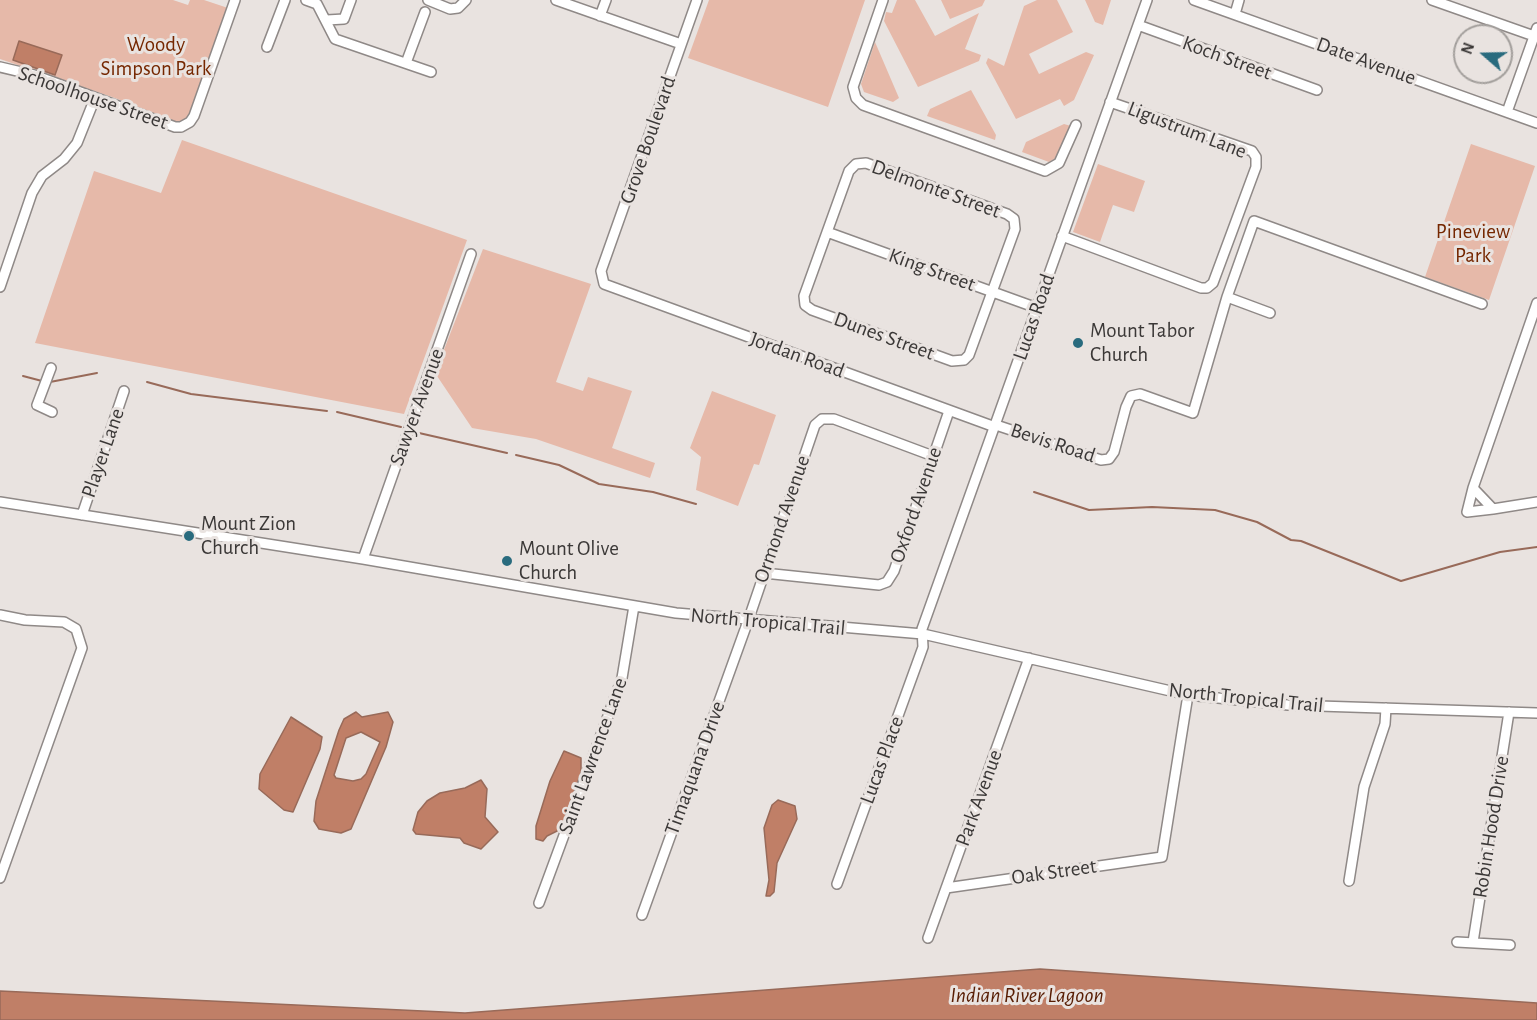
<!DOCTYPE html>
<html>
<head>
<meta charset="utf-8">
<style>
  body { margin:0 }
  #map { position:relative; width:1537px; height:1020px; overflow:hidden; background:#e9e3e0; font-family:"Alegreya Sans",sans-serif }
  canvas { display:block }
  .north { position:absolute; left:1453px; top:24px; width:60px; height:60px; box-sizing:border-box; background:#e9e3e0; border:2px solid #a39f9c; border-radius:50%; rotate:290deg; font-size:16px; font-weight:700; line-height:24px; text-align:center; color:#3b3837 }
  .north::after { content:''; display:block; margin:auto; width:21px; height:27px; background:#296b7e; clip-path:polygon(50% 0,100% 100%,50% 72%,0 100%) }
</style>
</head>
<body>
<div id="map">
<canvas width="1537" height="1020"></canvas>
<div class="north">N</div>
</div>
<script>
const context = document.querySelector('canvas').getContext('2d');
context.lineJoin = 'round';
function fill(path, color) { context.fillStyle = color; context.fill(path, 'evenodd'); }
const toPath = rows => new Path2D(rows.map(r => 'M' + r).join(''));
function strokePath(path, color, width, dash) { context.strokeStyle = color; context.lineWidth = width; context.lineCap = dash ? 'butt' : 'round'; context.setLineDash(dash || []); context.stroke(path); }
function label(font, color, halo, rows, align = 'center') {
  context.font = font + ' "Alegreya Sans",sans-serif'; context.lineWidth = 6; context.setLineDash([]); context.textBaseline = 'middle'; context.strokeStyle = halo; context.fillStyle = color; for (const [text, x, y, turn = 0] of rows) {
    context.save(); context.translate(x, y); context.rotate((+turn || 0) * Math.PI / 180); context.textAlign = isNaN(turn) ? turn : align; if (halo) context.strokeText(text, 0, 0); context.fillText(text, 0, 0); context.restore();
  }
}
fill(toPath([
  [0,0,173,0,188,5,190,0,204,0,231,9,190,115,186,121,175,122,115,98,0,59],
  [709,0,865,0,828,107,688,58],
  [897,0,915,0,935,36,979,13,965,49,981,55,979,61,918,87,884,21,886,12,892,13],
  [941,0,985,0,982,6,950,19],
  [1037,0,1057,0,1073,32,1029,54,1039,74,1086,52,1094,55,1074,100,1064,106,1060,99,1016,119,986,63,988,58,1004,66,1024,6],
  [1085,0,1111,0,1103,25,1095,22],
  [875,42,899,98,893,102,864,92,861,84],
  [971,90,996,135,995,140,927,116,930,109],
  [1064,124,1071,126,1059,156,1049,162,1022,152,1026,142],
  [182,140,467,240,404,414,35,343,94,171,161,193],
  [1471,144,1535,166,1489,300,1425,277],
  [1098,164,1145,181,1134,212,1113,205,1100,242,1073,232],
  [483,249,591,284,556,382,583,391,588,377,632,391,612,448,655,463,650,478,536,439,472,428,435,373],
  [712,391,776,415,759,465,754,464,738,506,696,490,701,457,690,448]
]), '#e6b9a9');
const water = toPath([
  [19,41,62,55,55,75,13,60,19,41],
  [356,712,362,717,388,712,393,722,386,747,351,829,341,833,319,829,314,821,316,801,339,730,344,719,356,712],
  [361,732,380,742,366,774,361,779,353,781,336,778,334,775,346,738,361,732],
  [291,717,322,737,320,749,293,812,284,810,259,789,260,774,291,717],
  [564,751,581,758,581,773,561,829,547,836,543,841,536,839,536,826,550,781,564,751],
  [481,780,487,789,485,817,498,832,481,849,464,843,460,838,416,834,413,830,418,812,427,801,440,793,465,788,481,780],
  [778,800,795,806,797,819,777,863,774,892,770,896,766,896,769,880,764,828,772,805,778,800],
  [1040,969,1537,1003,1537,1020,0,1020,0,991,465,1013,1040,969]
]);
fill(water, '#c07f67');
strokePath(water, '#986a59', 1.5);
strokePath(toPath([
  [23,376,42,381],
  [50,382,97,373],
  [147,382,191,394,327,411],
  [337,412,401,427],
  [419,433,507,453],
  [516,455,559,465,599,484,653,492,696,504],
  [1034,492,1089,510,1152,507,1215,510,1257,522,1291,540,1301,541,1401,581,1500,552,1537,547]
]), '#986a59', 2);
const minor = toPath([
  [306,0,317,4,335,39,431,72],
  [428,0,450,9,458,8,466,0],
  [556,0,681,44],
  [697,0,601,271,604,284,995,427],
  [883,0,853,87,856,98,863,105,1045,171,1059,163,1076,125],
  [1194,0,1537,123],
  [1432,0,1534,36],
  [1235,14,1239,0],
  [600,16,606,0],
  [327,20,344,19,351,0],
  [1138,25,1317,90],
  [267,47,285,0],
  [406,63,425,12],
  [0,67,34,75,175,127,181,127,190,122,194,116,235,0],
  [1507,112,1537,28],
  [866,163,1007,214,1014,219,1015,229,969,355,964,360,952,361,812,310,805,305,804,296,849,171,856,164,866,163],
  [827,232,1037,308],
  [1062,236,1201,288,1207,288,1213,283,1256,167,1256,157,1252,151,1110,102],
  [0,287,32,193,42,176,64,159,77,143,95,98],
  [1227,297,1270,313],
  [1537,303,1473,488,1493,509,1537,502],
  [51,368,37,405,52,412],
  [996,425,1101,460,1109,459,1114,452,1126,407,1131,396,1140,394,1193,413,1227,297,1254,221,1482,304],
  [1473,488,1467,512,1493,509],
  [0,502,363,559,676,613,923,634,1188,695,1288,705,1537,713],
  [82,515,124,391],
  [363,559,471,254],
  [764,573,879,585,887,582,894,571,949,411],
  [0,615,25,620,64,622,76,629,82,648,0,878],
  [1349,881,1364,787,1385,724,1386,708],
  [837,884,923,647,922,629,1147,0],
  [946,888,1162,857,1188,695],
  [539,903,622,678,634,606],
  [642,915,748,621,815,425,822,419,834,419,933,456],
  [928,938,1029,658],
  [1457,942,1510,945],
  [1473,942,1509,712]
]);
strokePath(minor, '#8f8987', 12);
strokePath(minor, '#fff', 9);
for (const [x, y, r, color] of [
  [1078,343,6,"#296b7e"],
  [189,536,6,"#296b7e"],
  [507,561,6,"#296b7e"]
]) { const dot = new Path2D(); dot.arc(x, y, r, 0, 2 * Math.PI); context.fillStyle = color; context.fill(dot); strokePath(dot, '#e9e3e0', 2); }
label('21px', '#752700', '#e9e3e0', [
  ["Woody",156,45],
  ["Simpson Park",156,69],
  ["Pineview",1473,232],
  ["Park",1473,256]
]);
label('21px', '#3b3837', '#e9e3e0', [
  ["Koch Street",1227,58,20],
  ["Date Avenue",1366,61,20],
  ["Schoolhouse Street",93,98,19],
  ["Ligustrum Lane",1187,130,21],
  ["Grove Boulevard",648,140,-71],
  ["Delmonte Street",936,189,20],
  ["King Street",932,270,20],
  ["Lucas Road",1034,317,-71],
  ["Dunes Street",884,336,20],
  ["Jordan Road",797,355,20],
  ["Sawyer Avenue",417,407,-70],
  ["Bevis Road",1053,443,18],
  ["Player Lane",103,453,-71],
  ["Oxford Avenue",916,505,-71],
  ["Ormond Avenue",782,519,-71],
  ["North Tropical Trail",768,622,5],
  ["North Tropical Trail",1246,698,6],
  ["Saint Lawrence Lane",593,756,-70],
  ["Lucas Place",882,760,-70],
  ["Timaquana Drive",695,768,-70],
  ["Park Avenue",979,798,-70],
  ["Robin Hood Drive",1491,827,-81],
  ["Oak Street",1054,872,-8]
]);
label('21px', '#3b3837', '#e9e3e0', [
  ["Mount Tabor",1090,331],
  ["Church",1090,355],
  ["Mount Zion",201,524],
  ["Church",201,548],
  ["Mount Olive",519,549],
  ["Church",519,573]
], 'left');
label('italic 22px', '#581d03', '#e9e3e0', [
  ["Indian River Lagoon",1027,995]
]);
</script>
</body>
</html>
